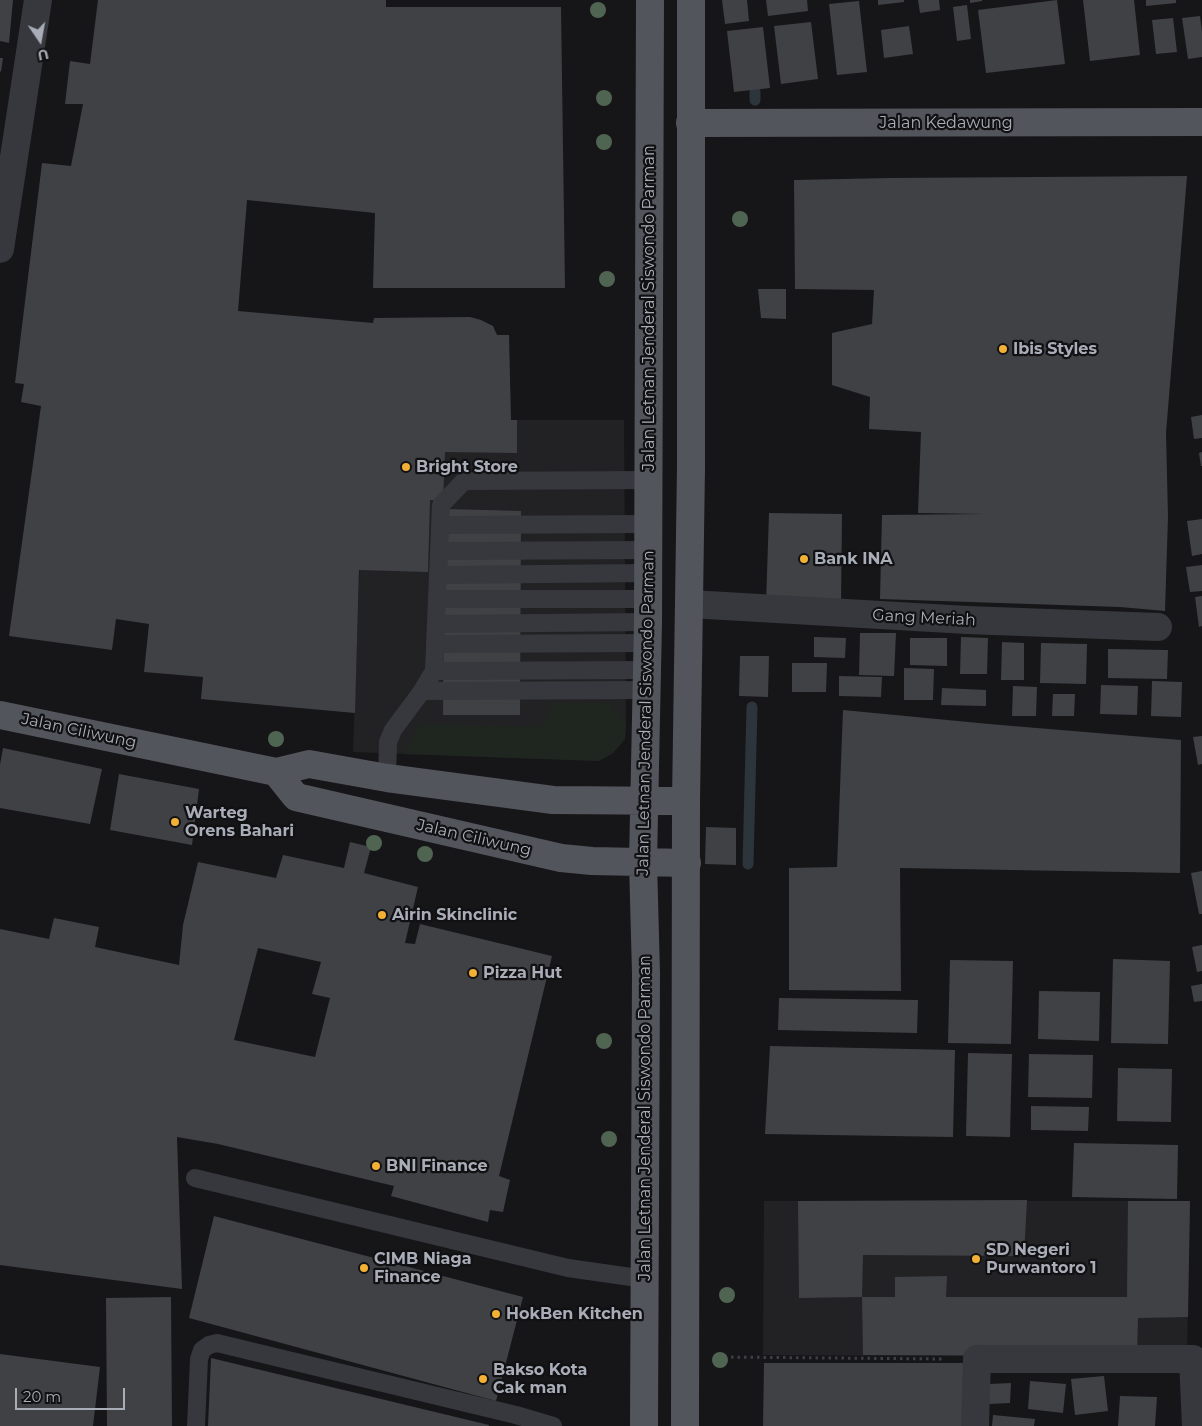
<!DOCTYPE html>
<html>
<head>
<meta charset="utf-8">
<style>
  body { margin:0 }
  #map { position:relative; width:1202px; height:1426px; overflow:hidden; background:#161618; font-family:Montserrat,sans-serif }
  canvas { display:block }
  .north { position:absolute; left:15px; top:15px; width:50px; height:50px; -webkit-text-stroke:4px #111113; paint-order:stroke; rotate:168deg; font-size:14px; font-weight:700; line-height:20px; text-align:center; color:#a8adb8 }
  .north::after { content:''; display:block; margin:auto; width:18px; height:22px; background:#a8adb8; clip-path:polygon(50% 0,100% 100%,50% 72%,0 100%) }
  .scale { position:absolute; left:15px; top:1388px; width:110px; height:22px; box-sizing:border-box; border:2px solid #a8adb8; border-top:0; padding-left:6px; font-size:15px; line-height:18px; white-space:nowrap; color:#a8adb8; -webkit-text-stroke:4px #111113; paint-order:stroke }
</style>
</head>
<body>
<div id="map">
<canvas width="1202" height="1426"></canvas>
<div class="north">U</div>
<div class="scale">20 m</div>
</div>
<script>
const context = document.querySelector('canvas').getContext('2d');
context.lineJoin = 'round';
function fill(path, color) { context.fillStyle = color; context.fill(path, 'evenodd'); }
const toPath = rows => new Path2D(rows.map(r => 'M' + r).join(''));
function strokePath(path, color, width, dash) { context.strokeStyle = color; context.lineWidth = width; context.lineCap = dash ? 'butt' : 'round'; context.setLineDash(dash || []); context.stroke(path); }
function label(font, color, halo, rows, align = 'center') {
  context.font = font + ' Montserrat,sans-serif'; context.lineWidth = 4.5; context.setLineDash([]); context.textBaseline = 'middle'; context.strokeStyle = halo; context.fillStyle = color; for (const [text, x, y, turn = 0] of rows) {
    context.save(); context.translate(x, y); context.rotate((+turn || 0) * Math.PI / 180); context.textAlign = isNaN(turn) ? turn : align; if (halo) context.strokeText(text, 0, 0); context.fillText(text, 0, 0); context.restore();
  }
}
fill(toPath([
  [365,420,624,420,626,723,625,739,613,753,599,761,353,752],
  [764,1201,1190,1201,1187,1357,763,1355]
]), '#222225');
fill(toPath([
  [554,703,608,703,626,723,625,739,613,753,599,761,404,754,420,724,540,727]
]), '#1e261f');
strokePath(toPath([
  [755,92,755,100],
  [748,864,752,707]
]), '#2c353c', 11);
fill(toPath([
  [0,0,13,0,9,43,0,41],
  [98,0,386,0,386,7,561,7,565,288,373,288,375,213,247,200,238,311,373,323,374,318,470,317,481,320,493,326,497,335,509,335,511,420,517,420,517,453,445,452,443,500,430,500,428,572,359,570,355,713,201,699,203,677,144,672,149,624,116,619,112,650,9,636,41,406,21,402,24,384,15,383,42,163,71,166,83,104,65,104,70,61,90,64],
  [722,0,747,0,749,21,725,24],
  [766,0,807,0,808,11,768,16],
  [878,0,904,0,904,2,878,5],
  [918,0,939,0,940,10,920,13],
  [970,0,982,0,982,1,970,3],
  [1057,0,1065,64,986,73,978,10],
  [1083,0,1134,0,1140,55,1090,61],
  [1146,0,1176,0,1176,3,1146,6],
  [859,1,867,72,837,75,829,4],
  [967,5,971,39,957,41,953,7],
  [1200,16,1202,31,1202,57,1188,59,1182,18],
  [1173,18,1177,52,1156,54,1152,20],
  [811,22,818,79,781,84,774,26],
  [909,26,913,54,884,58,881,30],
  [763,27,770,88,734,92,727,31],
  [0,58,3,58,1,72,0,71],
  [1187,176,1166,433,1168,517,1165,611,1120,607,880,599,882,515,985,514,918,513,921,432,869,429,870,397,832,385,832,333,872,324,874,290,795,289,794,180,889,178],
  [758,289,786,289,786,319,761,318],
  [1202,415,1202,438,1194,439,1191,417],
  [1202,452,1202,466,1201,466,1199,453],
  [445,509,521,511,520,715,443,715],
  [769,513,842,514,841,607,766,604],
  [1202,519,1202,554,1192,556,1187,521],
  [1202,565,1202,591,1190,592,1186,567],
  [1202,596,1202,626,1199,627,1195,597],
  [860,633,896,633,894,676,859,675],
  [814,637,846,638,845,658,814,657],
  [961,637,988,638,987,674,960,674],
  [910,638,947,638,947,666,910,665],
  [1002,642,1024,643,1024,680,1001,680],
  [1041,643,1087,644,1086,684,1040,683],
  [1108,649,1168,650,1167,679,1108,678],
  [740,656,769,656,768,697,739,696],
  [792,663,827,663,826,692,792,692],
  [904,668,934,669,933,700,904,700],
  [839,676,882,677,881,697,839,696],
  [1152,681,1182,682,1181,717,1151,716],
  [1101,685,1138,686,1137,715,1100,714],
  [1013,686,1037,687,1036,716,1012,716],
  [942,688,986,690,986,706,941,705],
  [1053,694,1075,694,1074,716,1052,716],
  [843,710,989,724,1181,740,1180,873,900,868,901,991,789,990,789,868,837,867],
  [1202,736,1202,764,1198,765,1193,737],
  [3,748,102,769,90,824,0,808,0,765],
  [119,774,199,789,192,845,110,830],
  [706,827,736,828,736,865,705,864],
  [350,842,371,847,364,873,418,887,405,943,415,944,420,924,552,956,499,1176,510,1180,503,1212,490,1210,488,1222,391,1196,394,1186,218,1144,177,1137,182,1289,0,1265,0,929,49,939,54,918,99,927,95,947,179,965,183,925,198,862,276,878,283,855,344,868],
  [258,948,321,962,312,994,330,998,315,1057,234,1040],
  [1202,871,1202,914,1199,914,1191,873],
  [1202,945,1202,971,1197,972,1192,947],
  [1113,959,1170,961,1168,1044,1111,1043],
  [950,960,1013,961,1011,1044,948,1043],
  [1202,984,1202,1001,1194,1002,1191,986],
  [1039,991,1100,992,1099,1041,1038,1039],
  [779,998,918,1000,917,1033,778,1030],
  [770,1046,955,1050,953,1137,765,1134],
  [968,1053,1012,1054,1010,1137,966,1136],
  [1029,1054,1093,1055,1092,1098,1028,1097],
  [1118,1068,1172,1069,1171,1122,1117,1121],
  [1031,1106,1089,1107,1088,1131,1031,1130],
  [1074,1143,1178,1145,1177,1199,1072,1197],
  [1027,1200,1024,1256,863,1255,862,1297,799,1298,798,1201],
  [1128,1201,1190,1201,1188,1317,1138,1318,1137,1356,863,1355,862,1297,895,1297,895,1277,947,1276,946,1297,1127,1297],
  [214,1216,523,1297,496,1401,189,1318],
  [171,1297,172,1426,107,1426,106,1298],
  [0,1354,100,1367,93,1426,0,1426],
  [211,1358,489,1425,489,1426,208,1426],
  [764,1363,970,1363,968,1426,763,1426],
  [1104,1376,1108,1411,1075,1415,1071,1379],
  [1030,1381,1066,1384,1063,1413,1028,1409],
  [1011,1383,1010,1403,988,1404,989,1384],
  [1120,1396,1157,1397,1155,1426,1118,1426],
  [993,1415,1035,1419,1034,1426,992,1426]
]), '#404145');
strokePath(toPath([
  [718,1357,944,1359]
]), '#3d3f44', 3, [2.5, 4]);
strokePath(toPath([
  [440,525,648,524],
  [439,551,648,550],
  [438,575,648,573],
  [437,599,648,599],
  [436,624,648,622],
  [436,644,648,643],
  [434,671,647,670],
  [422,691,647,690],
  [387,778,388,742,393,730,422,691,434,671,441,505,464,481,648,480],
  [195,1178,568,1268,645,1279],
  [196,1426,199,1359,202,1350,209,1345,217,1343,516,1415,553,1426]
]), '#37383d', 18);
strokePath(toPath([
  [0,249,38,0],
  [690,604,967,620,1158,627],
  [975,1426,977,1359,1193,1359,1196,1426]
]), '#37383d', 28);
strokePath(toPath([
  [690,123,1202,122],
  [0,715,276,772,309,764,387,778,553,800,686,801],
  [276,772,296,797,561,858,592,861,687,863],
  [644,1426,646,973,643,862,648,622,650,0],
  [685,1426,686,801,691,468,691,0]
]), '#53555c', 28);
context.fillStyle = '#506452';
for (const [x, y] of [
  [598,10],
  [604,98],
  [604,142],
  [740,219],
  [607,279],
  [276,739],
  [374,843],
  [425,854],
  [604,1041],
  [609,1139],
  [727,1295],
  [720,1360]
]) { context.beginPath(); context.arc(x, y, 8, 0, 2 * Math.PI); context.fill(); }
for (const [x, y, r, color] of [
  [1003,349,5,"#f2b134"],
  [406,467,5,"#f2b134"],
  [804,559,5,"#f2b134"],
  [175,822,5,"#f2b134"],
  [382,915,5,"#f2b134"],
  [473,973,5,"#f2b134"],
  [376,1166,5,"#f2b134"],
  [976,1259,5,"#f2b134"],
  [364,1268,5,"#f2b134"],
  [496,1314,5,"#f2b134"],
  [483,1379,5,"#f2b134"]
]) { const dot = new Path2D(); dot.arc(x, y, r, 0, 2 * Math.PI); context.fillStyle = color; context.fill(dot); strokePath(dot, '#111113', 2); }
label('16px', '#a8adb8', '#111113', [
  ["Jalan Kedawung",946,123],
  ["Jalan Letnan Jenderal Siswondo Parman",649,308,-90],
  ["Gang Meriah",924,618,3],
  ["Jalan Letnan Jenderal Siswondo Parman",646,713,-89],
  ["Jalan Ciliwung",79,731,12],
  ["Jalan Ciliwung",474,838,13],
  ["Jalan Letnan Jenderal Siswondo Parman",645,1118,-90]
]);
label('bold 16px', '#a8adb8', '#111113', [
  ["Ibis Styles",1013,349],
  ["Bright Store",416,467],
  ["Bank INA",814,559],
  ["Warteg",185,813],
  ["Orens Bahari",185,831],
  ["Airin Skinclinic",392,915],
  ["Pizza Hut",483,973],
  ["BNI Finance",386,1166],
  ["SD Negeri",986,1250],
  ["Purwantoro 1",986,1268],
  ["CIMB Niaga",374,1259],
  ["Finance",374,1277],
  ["HokBen Kitchen",506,1314],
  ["Bakso Kota",493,1370],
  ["Cak man",493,1388]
], 'left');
</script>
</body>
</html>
